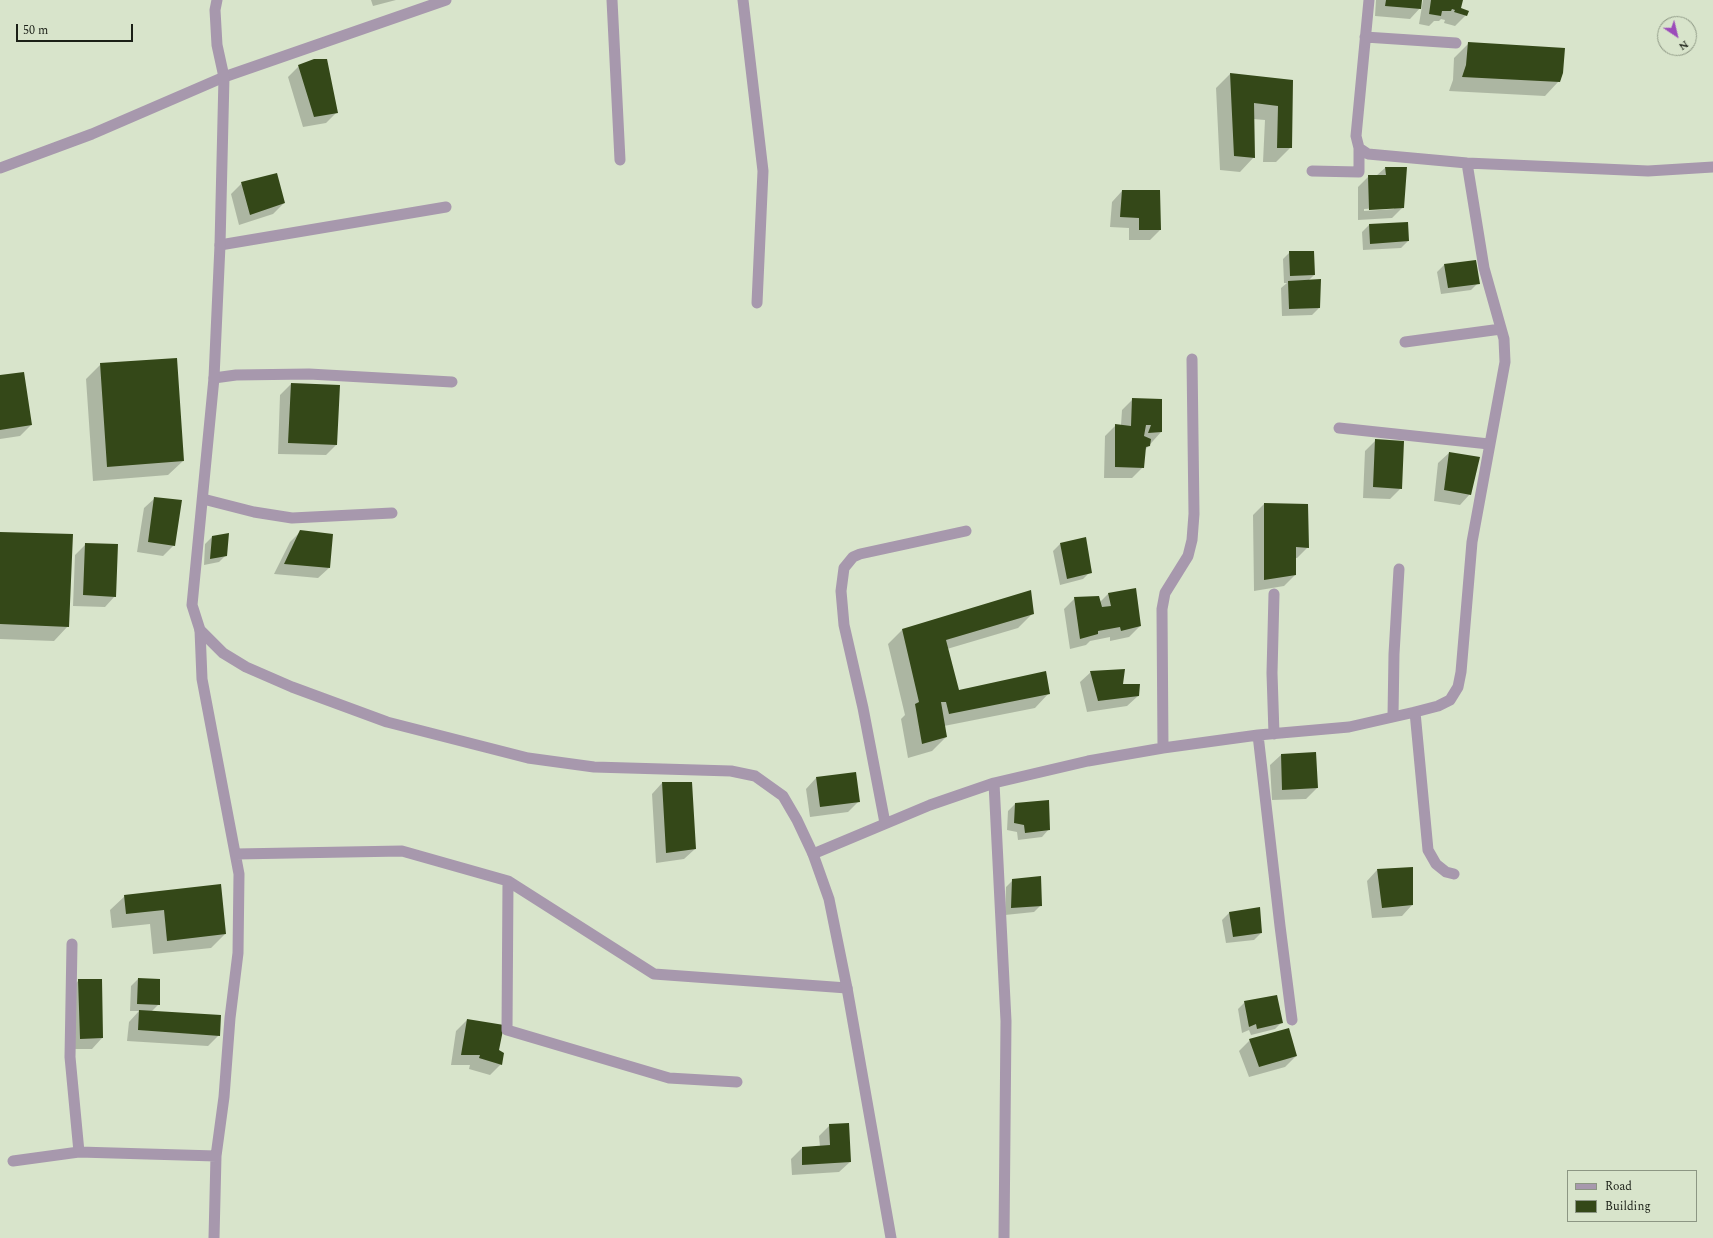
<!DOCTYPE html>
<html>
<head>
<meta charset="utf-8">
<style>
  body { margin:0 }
  #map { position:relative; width:1713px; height:1238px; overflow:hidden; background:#d8e4cb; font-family:Spectral,serif }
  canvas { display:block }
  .legend { position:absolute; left:1567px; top:1170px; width:130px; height:52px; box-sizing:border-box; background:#d8e4cb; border:1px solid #8c9683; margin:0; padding:5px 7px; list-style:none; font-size:12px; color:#1b2017 }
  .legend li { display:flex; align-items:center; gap:8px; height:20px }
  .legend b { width:20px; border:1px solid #8c9683 }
  .north { position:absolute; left:1657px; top:16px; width:40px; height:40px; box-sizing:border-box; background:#d8e4cb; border:1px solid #8c9683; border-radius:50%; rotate:145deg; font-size:11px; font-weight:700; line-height:16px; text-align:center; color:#1b2017 }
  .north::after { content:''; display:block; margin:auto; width:14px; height:18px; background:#9c4bba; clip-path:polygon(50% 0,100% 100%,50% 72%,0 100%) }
  .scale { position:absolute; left:16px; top:24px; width:117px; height:18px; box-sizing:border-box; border:2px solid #1b2017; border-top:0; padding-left:5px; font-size:12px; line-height:14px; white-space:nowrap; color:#1b2017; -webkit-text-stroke:3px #d8e4cb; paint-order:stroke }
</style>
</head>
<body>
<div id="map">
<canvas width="1713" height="1238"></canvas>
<ul class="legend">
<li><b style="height:5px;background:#a798ad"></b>Road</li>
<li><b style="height:11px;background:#344818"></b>Building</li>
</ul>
<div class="north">N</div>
<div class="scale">50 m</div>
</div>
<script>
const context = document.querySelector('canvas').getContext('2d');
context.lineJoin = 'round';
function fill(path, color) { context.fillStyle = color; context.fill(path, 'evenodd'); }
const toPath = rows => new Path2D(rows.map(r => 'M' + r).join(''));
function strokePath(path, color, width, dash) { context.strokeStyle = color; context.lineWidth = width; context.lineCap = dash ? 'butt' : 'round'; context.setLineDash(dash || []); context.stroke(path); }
fill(toPath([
  [371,0,396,0,373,6],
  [1376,0,1421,0,1421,7,1410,19,1375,16],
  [1423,0,1462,0,1460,9,1466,15,1455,26,1444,23,1445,20,1441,19,1439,21,1434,21,1429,26,1419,24],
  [1469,43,1559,81,1545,96,1449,91,1453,80,1454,58],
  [299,66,337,112,326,123,303,127,288,77],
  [1230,74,1292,81,1291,147,1276,162,1263,162,1265,120,1253,119,1254,157,1240,172,1220,170,1216,88],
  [1385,168,1403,207,1392,218,1358,220,1358,187,1369,176,1376,176],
  [1394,207,1394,209,1364,211,1364,209],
  [242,183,284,203,273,214,239,225,231,194],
  [1122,191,1160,230,1150,240,1129,240,1129,228,1110,227,1112,202],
  [1407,223,1408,241,1401,248,1363,250,1362,232,1369,225],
  [1290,252,1314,275,1308,281,1320,280,1319,308,1312,315,1282,316,1281,288,1287,283,1284,283,1283,259],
  [1444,265,1478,283,1471,290,1441,294,1437,272],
  [101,364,183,461,168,475,93,481,86,379],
  [0,376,31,425,20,436,0,439],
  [291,384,336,445,326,455,278,454,280,395],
  [1133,399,1161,432,1145,450,1143,467,1132,478,1104,478,1105,436,1116,425,1121,425,1122,410],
  [1376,440,1401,488,1390,499,1363,498,1365,451],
  [1449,453,1470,494,1460,505,1434,501,1438,463],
  [155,498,174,545,163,556,137,552,144,508],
  [1264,504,1308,547,1297,558,1295,558,1295,575,1284,586,1254,591,1253,515],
  [300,532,329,568,318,578,274,574,290,542],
  [0,533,68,626,54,641,0,639],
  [212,537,226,555,219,562,204,565,205,544],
  [86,544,115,596,105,607,73,606,75,555],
  [1060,544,1090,572,1083,579,1060,585,1053,551],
  [1135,589,1140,626,1129,637,1110,641,1110,637,1090,641,1086,645,1070,649,1064,609,1075,598,1100,602,1108,594],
  [1032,614,1018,628,947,649,958,691,1049,693,1035,708,944,726,946,737,932,751,908,758,901,719,905,715,888,644,902,630],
  [1091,672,1122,685,1138,696,1127,706,1087,712,1080,682],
  [1281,755,1317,788,1306,799,1272,800,1270,765],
  [816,778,859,801,848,812,810,817,806,789],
  [662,783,695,849,684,859,656,863,652,794],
  [1015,804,1049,829,1042,837,1018,840,1017,832,1007,830,1008,811],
  [1377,870,1412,905,1402,916,1372,918,1367,881],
  [1013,880,1041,905,1034,912,1005,915,1006,887],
  [220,885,225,934,211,948,153,954,150,924,112,928,110,910,125,896],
  [1259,908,1261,933,1254,940,1226,943,1222,920,1229,913],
  [138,979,159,1004,151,1012,219,1035,208,1046,127,1041,129,1022,139,1011,130,1011,131,986],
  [79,980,102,1038,92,1049,69,1049,68,991],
  [1245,1002,1282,1022,1275,1029,1251,1035,1249,1030,1242,1033,1238,1009],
  [467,1020,498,1050,501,1064,490,1075,469,1069,470,1065,451,1065,456,1031],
  [1250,1040,1296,1056,1285,1067,1249,1077,1239,1051],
  [830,1125,850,1162,839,1172,792,1175,791,1159,802,1148,820,1147,819,1136]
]), '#0003');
fill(toPath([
  [1386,0,1422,0,1421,9,1385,6],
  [1431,0,1463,0,1461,8,1469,11,1467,16,1454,12,1455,10,1452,9,1451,11,1442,11,1441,16,1429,14],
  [1468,42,1565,48,1563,73,1560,82,1462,77,1466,65],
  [314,59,327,59,338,113,314,117,298,65],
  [1230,73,1293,80,1292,148,1277,148,1278,106,1254,103,1255,158,1234,156],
  [1385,167,1407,167,1404,208,1369,210,1368,175,1386,175],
  [277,173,285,203,250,215,241,182],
  [1122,190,1160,190,1161,230,1139,230,1139,218,1120,217],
  [1408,222,1409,241,1370,244,1369,224],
  [1289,251,1314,251,1315,275,1290,276],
  [1476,260,1480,284,1448,288,1444,264],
  [1321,279,1320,308,1289,309,1288,281],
  [177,358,184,461,107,467,100,363],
  [24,372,32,425,0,430,0,375],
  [291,383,340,385,337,445,288,443],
  [1132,398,1162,399,1162,432,1148,433,1151,425,1146,425,1144,436,1151,439,1150,446,1146,447,1144,468,1115,467,1115,424,1131,426],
  [1375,439,1404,441,1402,489,1373,487],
  [1449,452,1480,457,1471,495,1444,490],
  [154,497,182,500,175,546,148,542],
  [1264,503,1308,504,1309,548,1296,547,1296,575,1264,580],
  [300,530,333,534,330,568,284,564],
  [0,532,73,534,69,627,0,624],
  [229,533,227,556,210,559,212,536],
  [1086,537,1092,573,1067,579,1060,543],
  [85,543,118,544,116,597,83,595],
  [1136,588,1141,626,1121,631,1120,627,1098,631,1098,634,1080,639,1074,597,1099,596,1102,607,1111,606,1108,593],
  [1031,590,1034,614,946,640,959,690,1046,671,1050,694,949,714,946,702,941,702,947,737,922,744,915,704,919,702,902,629],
  [1125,669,1123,684,1140,684,1139,696,1098,701,1090,671],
  [1316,752,1318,788,1282,790,1281,754],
  [856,772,860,802,820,807,816,777],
  [662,782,692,782,696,849,666,853],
  [1049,800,1050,830,1025,833,1024,825,1014,823,1015,803],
  [1413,867,1413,905,1382,908,1377,869],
  [1041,876,1042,906,1011,908,1012,879],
  [221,884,226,934,167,941,164,910,126,914,124,895],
  [1260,907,1262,933,1233,937,1229,912],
  [138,978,160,979,160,1005,137,1004],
  [78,979,102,979,103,1038,80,1039],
  [1277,995,1283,1023,1257,1029,1256,1024,1249,1027,1244,1001],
  [139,1010,221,1015,220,1036,138,1030],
  [467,1019,504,1025,499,1050,504,1053,502,1065,479,1058,480,1055,461,1055],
  [1289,1028,1297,1056,1259,1067,1249,1039],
  [849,1123,851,1162,802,1165,802,1147,830,1145,829,1124]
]), '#344818');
strokePath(toPath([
  [612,0,620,160],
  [743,0,763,171,757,303],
  [1369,0,1356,136,1359,148,1368,154,1467,163,1648,171,1713,167],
  [1365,37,1456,43],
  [0,168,92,134,224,77,446,0],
  [1312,171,1359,172,1359,148],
  [220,245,446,207],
  [1405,342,1501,329],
  [214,378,236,375,309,374,452,382],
  [1339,428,1489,444],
  [203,499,254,512,292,518,392,513],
  [1274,594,1272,673,1274,734],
  [200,630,202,679,239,874,238,953,230,1018,224,1097,216,1156,214,1238],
  [1415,712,1428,850,1436,864,1446,872,1454,874],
  [1393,716,1394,654,1399,569],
  [1258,735,1280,926,1292,1020],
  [1163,748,1162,609,1165,593,1188,556,1192,540,1194,514,1192,359],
  [994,783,1006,1021,1004,1238],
  [885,823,863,708,844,625,841,591,844,568,853,557,860,554,966,531],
  [236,854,402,851,508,881,654,974,847,988],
  [813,854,930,805,994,783,1088,761,1163,748,1258,735,1349,727,1415,712,1438,706,1450,700,1458,687,1461,672,1472,542,1505,362,1504,339,1484,268,1467,163],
  [508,881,507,1030,669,1078,737,1082],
  [72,944,70,1057,79,1152],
  [13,1161,79,1152,216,1156]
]), '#a798ad', 11);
strokePath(toPath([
  [217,0,215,10,217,45,224,77,220,245,214,378,192,605,200,630,223,653,246,667,292,687,387,722,528,758,594,767,731,771,755,776,783,796,797,820,813,854,829,899,847,988,891,1238]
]), '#a798ad', 11);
</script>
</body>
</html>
